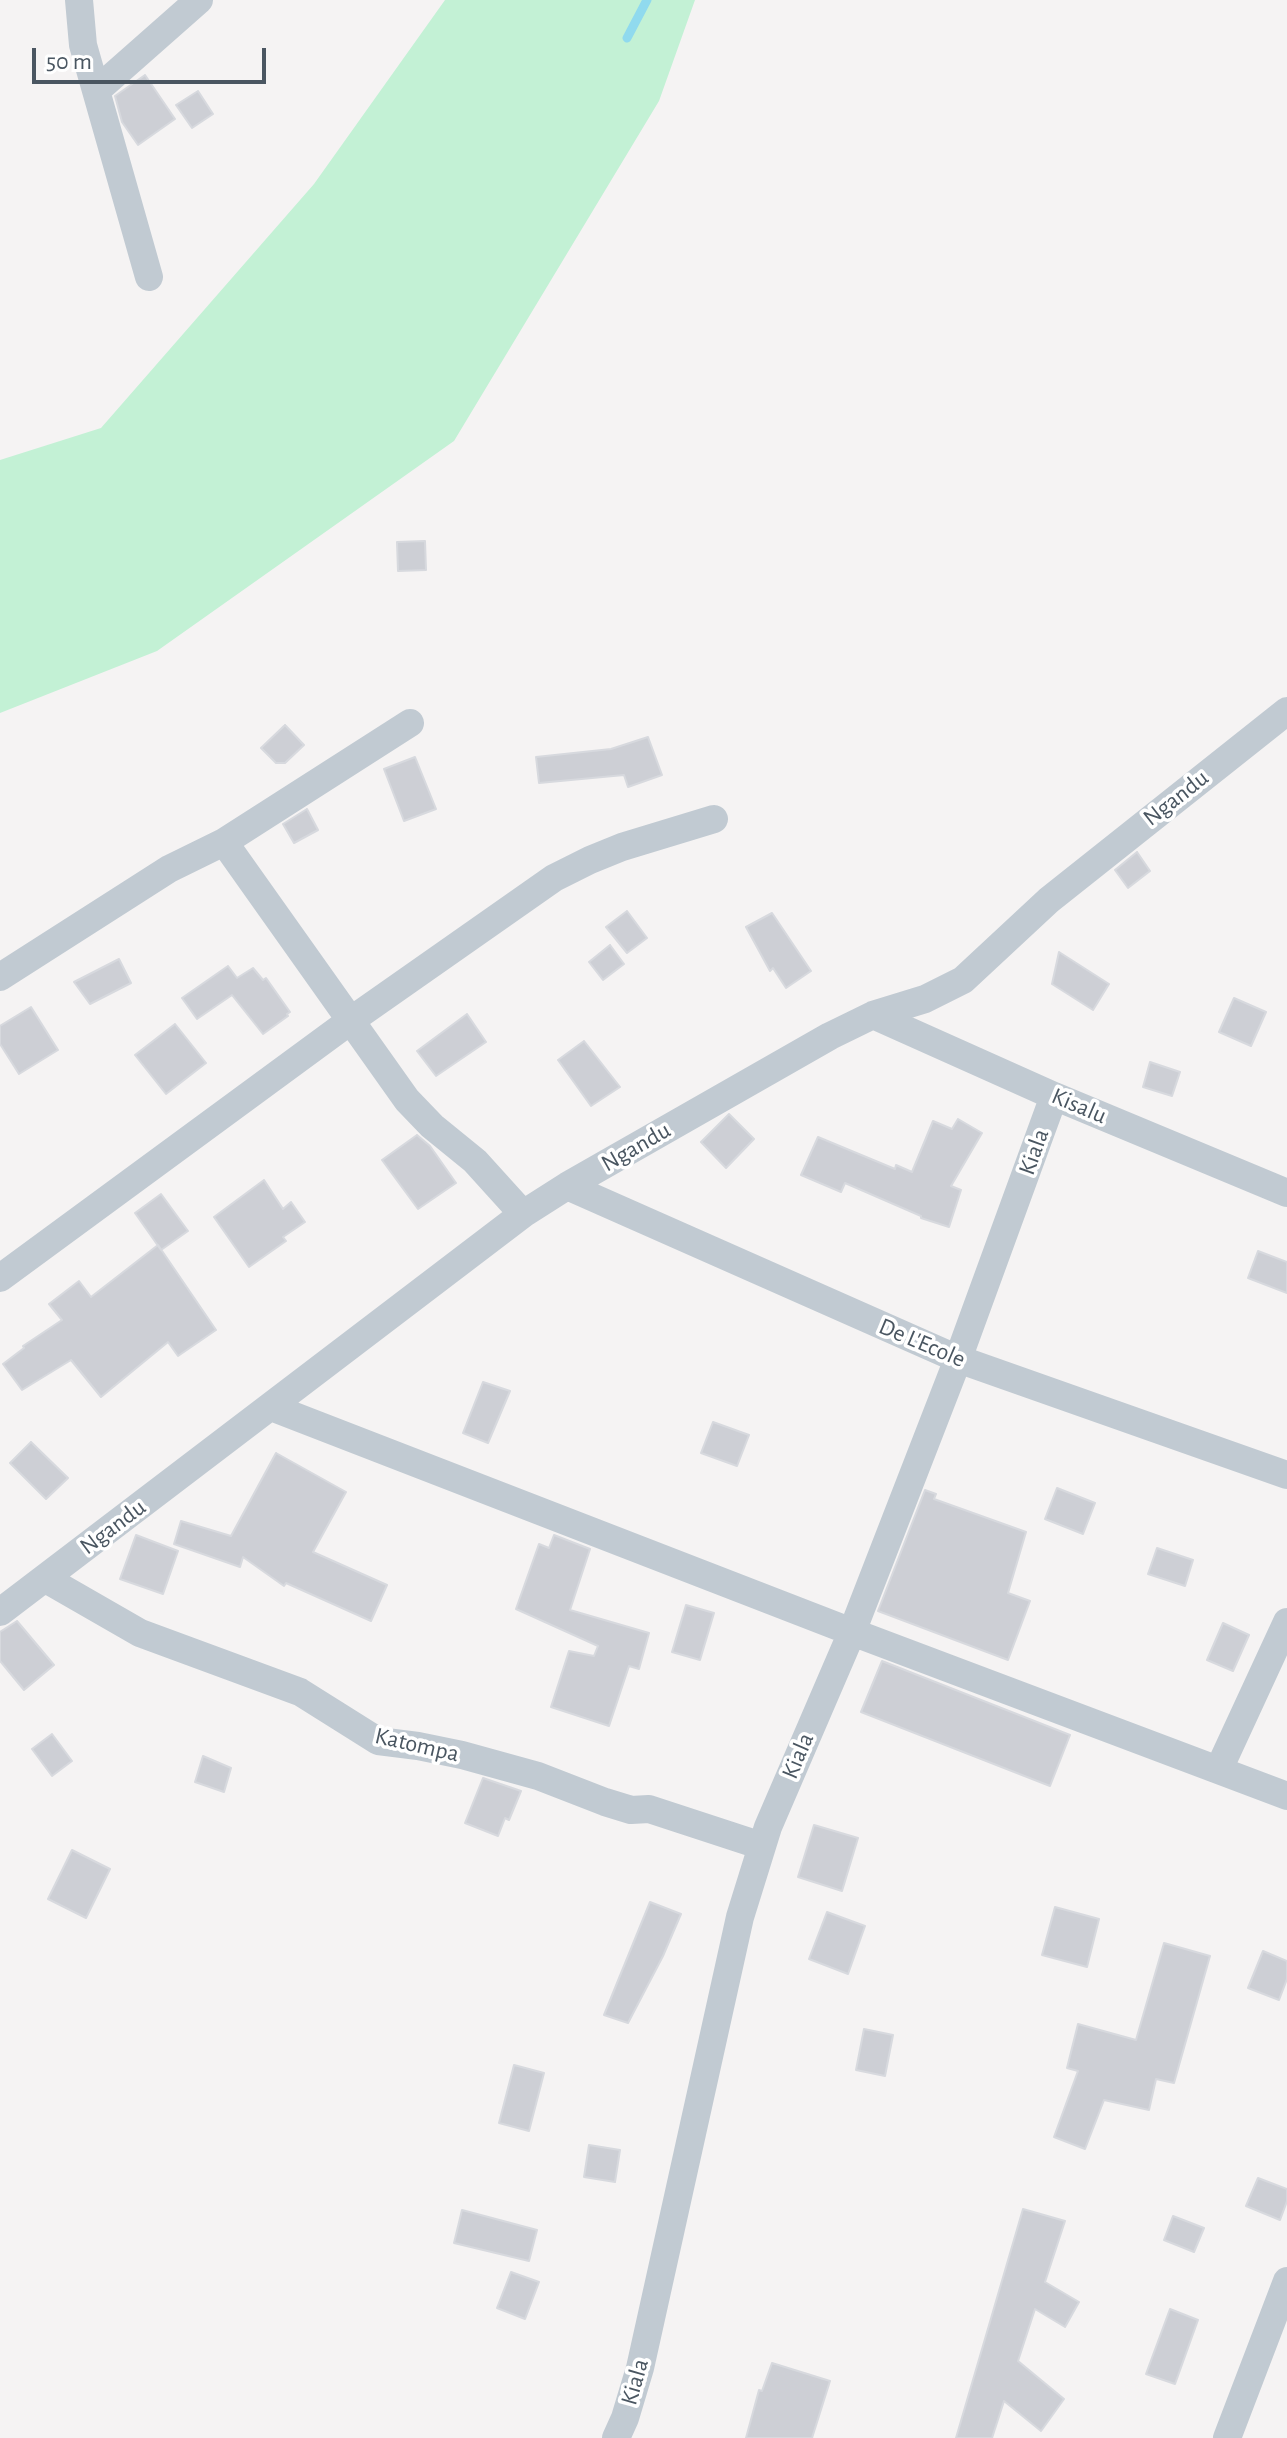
<!DOCTYPE html>
<html>
<head>
<meta charset="utf-8">
<style>
  body { margin:0 }
  #map { position:relative; width:1287px; height:2438px; overflow:hidden; background:#f5f3f3; font-family:"Alegreya Sans",sans-serif }
  canvas { display:block }
  .scale { position:absolute; left:32px; top:48px; width:234px; height:36px; box-sizing:border-box; border:4px solid #4a5661; border-top:0; padding-left:10px; font-size:24px; line-height:28px; white-space:nowrap; color:#4a5661; -webkit-text-stroke:6px #fff; paint-order:stroke }
</style>
</head>
<body>
<div id="map">
<canvas width="1287" height="2438"></canvas>
<div class="scale">50 m</div>
</div>
<script>
const context = document.querySelector('canvas').getContext('2d');
context.lineJoin = 'round';
function fill(path, color) { context.fillStyle = color; context.fill(path, 'evenodd'); }
const toPath = rows => new Path2D(rows.map(r => 'M' + r).join(''));
function strokePath(path, color, width, dash) { context.strokeStyle = color; context.lineWidth = width; context.lineCap = dash ? 'butt' : 'round'; context.setLineDash(dash || []); context.stroke(path); }
function label(font, color, halo, rows, align = 'center') {
  context.font = font + ' "Alegreya Sans",sans-serif'; context.lineWidth = 7; context.setLineDash([]); context.textBaseline = 'middle'; context.strokeStyle = halo; context.fillStyle = color; for (const [text, x, y, turn = 0] of rows) {
    context.save(); context.translate(x, y); context.rotate((+turn || 0) * Math.PI / 180); context.textAlign = isNaN(turn) ? turn : align; if (halo) context.strokeText(text, 0, 0); context.fillText(text, 0, 0); context.restore();
  }
}
fill(toPath([
  [445,0,695,0,659,101,454,441,157,651,0,713,0,460,101,428,314,184]
]), '#c3f1d5');
strokePath(toPath([
  [627,38,647,0]
]), '#90daee', 9);
const building = toPath([
  [145,75,175,119,138,145,122,122,115,96,145,75],
  [198,91,213,114,192,128,176,105,198,91],
  [425,541,426,570,398,571,397,542,425,541],
  [285,725,304,745,285,763,276,763,261,748,285,725],
  [648,737,662,775,628,787,624,775,539,783,536,757,611,749,648,737],
  [415,757,436,809,404,821,384,769,415,757],
  [307,809,318,830,294,843,283,824,307,809],
  [1137,852,1150,871,1128,888,1115,870,1137,852],
  [627,911,647,938,627,953,606,927,627,911],
  [772,913,811,971,786,988,773,968,770,971,746,927,772,913],
  [610,945,624,964,603,980,589,962,610,945],
  [1059,952,1109,984,1093,1010,1052,984,1059,952],
  [119,959,131,983,90,1004,74,982,119,959],
  [228,966,237,978,253,968,263,980,266,978,290,1012,287,1014,288,1016,263,1034,232,995,197,1019,182,998,228,966],
  [1234,998,1266,1012,1251,1046,1219,1032,1234,998],
  [31,1007,58,1050,19,1074,0,1044,0,1026,31,1007],
  [467,1014,486,1042,436,1076,417,1051,467,1014],
  [175,1024,206,1063,166,1094,135,1055,175,1024],
  [584,1041,620,1087,591,1106,558,1060,584,1041],
  [1150,1062,1180,1072,1172,1096,1143,1087,1150,1062],
  [729,1114,754,1139,726,1168,701,1142,729,1114],
  [958,1119,982,1133,951,1186,961,1190,949,1227,921,1218,921,1216,845,1183,841,1192,801,1175,818,1137,895,1169,896,1165,912,1172,933,1121,952,1129,958,1119],
  [417,1135,430,1146,456,1183,418,1209,382,1160,417,1135],
  [264,1180,283,1209,291,1202,305,1222,283,1237,286,1241,249,1267,214,1217,264,1180],
  [161,1194,188,1231,161,1250,135,1213,161,1194],
  [158,1245,216,1330,178,1356,168,1342,101,1397,71,1360,22,1390,3,1364,24,1348,23,1346,62,1320,49,1304,79,1281,91,1297,158,1245],
  [1258,1251,1287,1262,1287,1293,1248,1278,1258,1251],
  [483,1382,510,1391,488,1443,463,1433,483,1382],
  [713,1422,749,1435,737,1466,701,1453,713,1422],
  [31,1442,68,1478,46,1499,10,1463,31,1442],
  [276,1453,346,1492,313,1552,387,1585,371,1621,286,1583,284,1586,243,1557,240,1567,174,1544,181,1521,231,1536,276,1453],
  [1057,1488,1095,1503,1083,1534,1045,1519,1057,1488],
  [925,1490,936,1494,934,1499,1026,1532,1008,1593,1030,1601,1008,1660,878,1611,925,1490],
  [136,1535,178,1551,163,1594,120,1579,136,1535],
  [554,1535,590,1549,570,1610,649,1633,639,1669,629,1666,609,1726,551,1707,569,1651,594,1656,598,1646,516,1609,539,1544,549,1548,554,1535],
  [1157,1548,1193,1560,1185,1586,1148,1574,1157,1548],
  [686,1605,714,1613,700,1660,672,1652,686,1605],
  [17,1621,54,1665,24,1690,0,1661,0,1632,17,1621],
  [1223,1623,1249,1635,1233,1671,1207,1660,1223,1623],
  [882,1661,1070,1735,1050,1786,861,1712,882,1661],
  [52,1734,72,1761,52,1776,32,1749,52,1734],
  [203,1756,231,1768,224,1792,195,1782,203,1756],
  [483,1778,521,1791,509,1820,505,1818,498,1836,465,1823,483,1778],
  [814,1825,858,1838,842,1891,798,1877,814,1825],
  [72,1850,110,1869,86,1918,48,1899,72,1850],
  [650,1902,681,1914,663,1956,628,2023,604,2015,650,1902],
  [1055,1907,1099,1919,1087,1967,1042,1955,1055,1907],
  [827,1912,865,1926,848,1974,809,1959,827,1912],
  [1164,1943,1210,1956,1174,2083,1156,2079,1149,2110,1104,2100,1085,2149,1054,2137,1078,2071,1067,2068,1078,2024,1136,2040,1164,1943],
  [1263,1951,1287,1961,1287,1979,1279,2000,1248,1988,1263,1951],
  [864,2029,893,2035,885,2076,856,2070,864,2029],
  [514,2065,544,2073,529,2131,499,2123,514,2065],
  [589,2145,620,2150,615,2182,584,2177,589,2145],
  [1258,2178,1287,2189,1287,2201,1280,2220,1246,2206,1258,2178],
  [1023,2209,1065,2221,1045,2282,1079,2302,1065,2327,1035,2309,1018,2361,1064,2399,1041,2431,1004,2401,992,2438,956,2438,1023,2209],
  [462,2210,537,2230,529,2261,454,2243,462,2210],
  [1173,2216,1204,2228,1194,2252,1164,2240,1173,2216],
  [511,2272,539,2282,525,2319,497,2308,511,2272],
  [1170,2309,1198,2320,1175,2384,1146,2374,1170,2309],
  [772,2363,830,2381,812,2438,746,2438,759,2390,762,2391,772,2363]
]);
fill(building, '#cdcfd5');
strokePath(building, '#d7d9de', 2);
strokePath(toPath([
  [79,0,83,45,149,277],
  [97,90,199,0],
  [224,842,407,1100,432,1126,475,1161,523,1214],
  [0,977,169,869,224,842,410,723],
  [873,1015,1054,1096,1287,1193],
  [567,1186,958,1359,1287,1475],
  [0,1278,350,1021,554,878,590,860,622,847,714,819],
  [271,1407,852,1632,1287,1796],
  [46,1579,140,1633,300,1692,378,1741,418,1746,462,1755,538,1776,605,1802,631,1810,649,1809,762,1846],
  [0,1612,523,1214,567,1186,830,1036,873,1015,925,999,963,980,1049,900,1287,711],
  [1219,1769,1287,1622],
  [616,2438,625,2418,640,2368,740,1917,768,1827,852,1632,958,1359,1054,1096],
  [1227,2438,1287,2281]
]), '#c1cad2', 28);
label('24px', '#4a5661', '#fff', [
  ["Ngandu",1176,798,-38],
  ["Kisalu",1079,1106,23],
  ["Ngandu",636,1147,-30],
  ["Kiala",1034,1152,-70],
  ["De L'Ecole",922,1343,23],
  ["Ngandu",113,1527,-37],
  ["Katompa",417,1745,13],
  ["Kiala",798,1756,-67],
  ["Kiala",635,2382,-74]
]);
</script>
</body>
</html>
